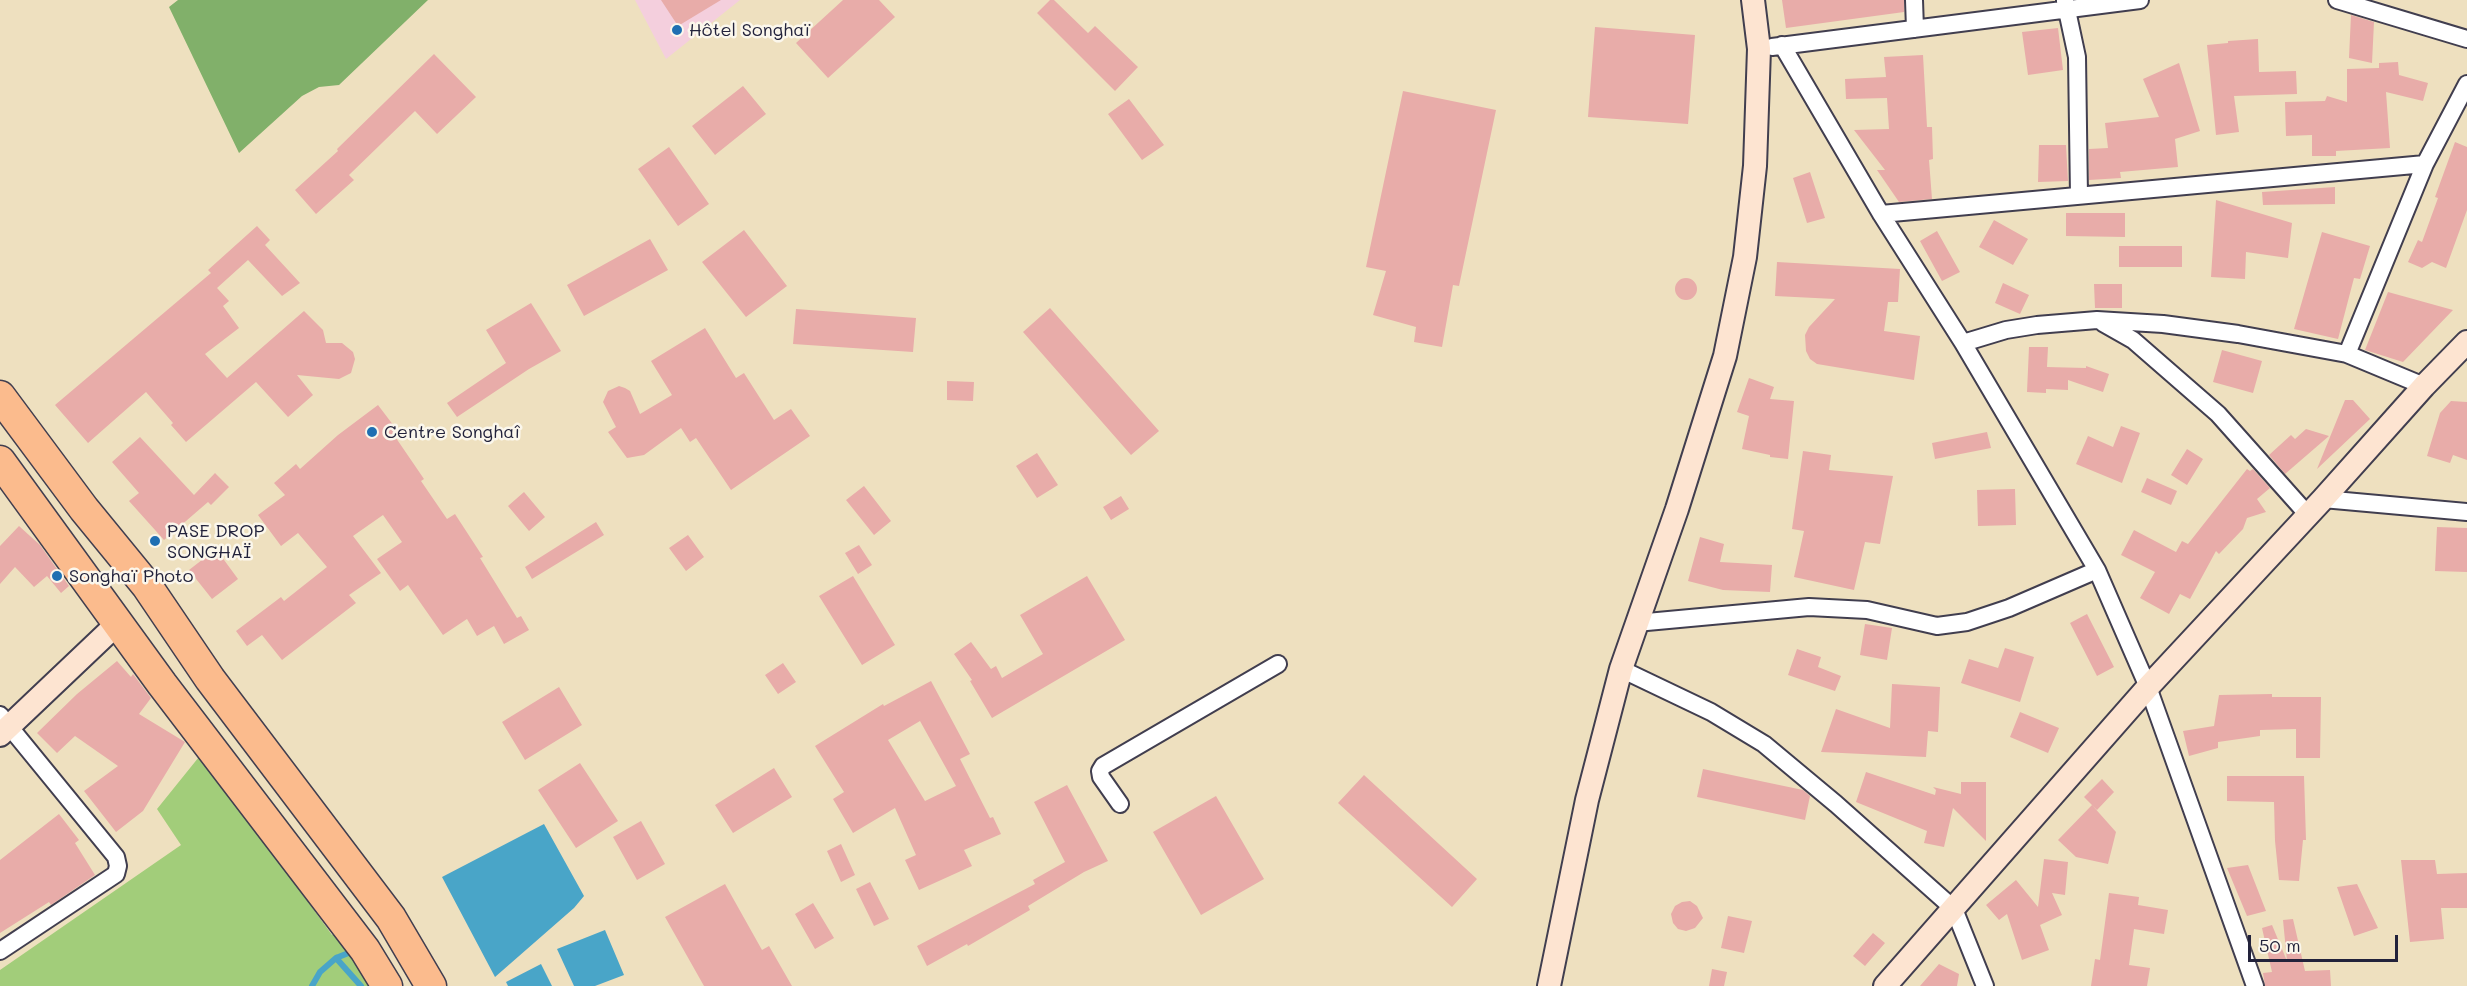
<!DOCTYPE html>
<html>
<head>
<meta charset="utf-8">
<style>
  body { margin:0 }
  #map { position:relative; width:2467px; height:986px; overflow:hidden; background:#eee0bf; font-family:Mali,sans-serif }
  canvas { display:block }
  .scale { position:absolute; left:2248px; top:935px; width:150px; height:27px; box-sizing:border-box; border:3px solid #22223b; border-top:0; padding-left:8px; font-size:18px; line-height:21px; white-space:nowrap; color:#22223b; -webkit-text-stroke:4px #fbf7ec; paint-order:stroke }
</style>
</head>
<body>
<div id="map">
<canvas width="2467" height="986"></canvas>
<div class="scale">50 m</div>
</div>
<script>
const context = document.querySelector('canvas').getContext('2d');
context.lineJoin = 'round';
function fill(path, color) { context.fillStyle = color; context.fill(path, 'evenodd'); }
const toPath = rows => new Path2D(rows.map(r => 'M' + r).join(''));
function strokePath(path, color, width, dash) { context.strokeStyle = color; context.lineWidth = width; context.lineCap = dash ? 'butt' : 'round'; context.setLineDash(dash || []); context.stroke(path); }
function label(font, color, halo, rows, align = 'center') {
  context.font = font + ' Mali,sans-serif'; context.lineWidth = 5; context.setLineDash([]); context.textBaseline = 'middle'; context.strokeStyle = halo; context.fillStyle = color; for (const [text, x, y, turn = 0] of rows) {
    context.save(); context.translate(x, y); context.rotate((+turn || 0) * Math.PI / 180); context.textAlign = isNaN(turn) ? turn : align; if (halo) context.strokeText(text, 0, 0); context.fillText(text, 0, 0); context.restore();
  }
}
fill(toPath([
  [635,0,740,0,666,59]
]), '#f4cfdd');
fill(toPath([
  [211,742,314,866,303,895,332,935,357,926,403,986,0,986,0,970,181,845,157,809]
]), '#a2cd7a');
fill(toPath([
  [178,0,428,0,339,85,319,87,302,96,239,153,169,7]
]), '#81b06a');
fill(toPath([
  [544,824,584,896,574,908,495,977,442,877],
  [605,930,624,975,595,986,574,986,557,949],
  [541,964,552,986,508,986,506,982]
]), '#49a5c8');
strokePath(toPath([
  [336,958,361,986],
  [312,986,320,972,336,958,351,952]
]), '#49a5c8', 6);
fill(toPath([
  [661,0,721,0,678,26],
  [843,0,879,0,895,17,828,78,796,43],
  [1050,0,1054,0,1088,33,1095,26,1138,67,1115,91,1037,13],
  [1782,0,1904,0,1904,12,1786,28],
  [2351,15,2374,22,2372,63,2349,58],
  [1595,27,1695,35,1688,124,1588,117],
  [2058,28,2063,70,2028,75,2022,32],
  [2258,39,2259,72,2296,71,2297,94,2234,96,2239,132,2216,135,2207,45,2228,43,2228,41],
  [434,54,476,97,437,134,415,111,349,175,354,180,316,214,295,190,338,151,337,149],
  [1923,55,1927,127,1932,127,1933,159,1929,160,1932,199,1899,202,1877,170,1885,170,1854,130,1889,129,1887,98,1846,99,1845,79,1886,77,1884,57],
  [2398,62,2399,75,2428,83,2423,101,2386,92,2390,148,2336,151,2336,156,2312,156,2312,135,2286,136,2285,102,2325,101,2327,96,2347,102,2347,69,2379,68,2379,63],
  [2179,63,2200,131,2175,139,2178,167,2120,172,2121,178,2089,180,2089,149,2108,148,2105,123,2159,117,2143,79],
  [743,86,766,114,715,155,692,126],
  [1403,91,1496,110,1459,286,1453,285,1442,347,1414,342,1416,327,1373,315,1386,271,1366,267],
  [1129,99,1164,145,1142,160,1108,114],
  [2455,142,2467,147,2467,210,2446,268,2432,262,2422,268,2408,262,2418,240,2422,242,2438,198,2435,197],
  [2039,145,2066,145,2068,181,2038,182],
  [669,147,709,204,678,226,638,169],
  [1810,172,1825,218,1807,223,1793,178],
  [2335,187,2335,204,2263,205,2262,192],
  [2216,200,2292,223,2288,258,2246,252,2245,279,2211,277],
  [2066,213,2125,213,2125,237,2066,236],
  [1994,220,2028,239,2013,265,1979,247],
  [257,226,270,240,265,245,300,283,282,296,248,260,217,288,229,301,223,306,239,328,205,354,227,378,304,311,323,330,326,343,342,343,353,352,355,359,351,373,339,379,297,375,313,395,288,417,256,382,186,442,171,425,173,423,146,392,88,443,55,405,211,273,208,270],
  [744,230,787,286,746,317,702,262],
  [1937,231,1960,272,1942,281,1920,241],
  [2322,232,2370,246,2360,279,2354,278,2338,339,2294,329],
  [650,239,668,270,584,316,567,285],
  [2119,246,2182,246,2182,267,2119,267],
  [1777,262,1900,269,1898,302,1888,302,1884,331,1920,336,1914,380,1817,364,1810,359,1806,351,1805,335,1809,327,1835,299,1775,296],
  '1675 289a11 11 0 1 1 22 0a11 11 0 1 1-22 0Z',
  [2003,283,2029,295,2020,314,1995,303],
  [2094,284,2122,284,2122,308,2095,308],
  [2388,292,2453,310,2403,362,2365,350],
  [531,303,561,351,529,369,457,417,447,403,506,363,486,330],
  [1050,308,1159,431,1131,455,1023,332],
  [796,309,916,318,913,352,793,344],
  [705,328,736,378,744,373,774,420,791,409,810,436,731,490,696,438,690,442,681,428,644,455,627,458,608,432,616,427,603,402,608,391,619,386,625,388,630,391,640,414,672,395,651,361],
  [2029,347,2048,347,2047,367,2086,368,2086,366,2109,374,2103,392,2068,380,2068,390,2046,389,2046,393,2027,392],
  [2222,350,2262,361,2253,393,2213,382],
  [1749,378,1774,387,1770,399,1794,401,1788,459,1770,457,1770,455,1742,449,1749,416,1737,412],
  [947,381,974,382,973,401,947,400],
  [2345,400,2353,400,2370,419,2317,469],
  [2451,401,2467,402,2467,460,2453,455,2450,463,2427,456,2440,413],
  [378,405,400,434,396,438,424,479,421,481,447,519,455,514,483,557,480,558,517,618,521,616,529,630,504,644,494,626,477,636,467,619,443,635,408,585,400,591,377,559,402,542,383,515,353,536,381,573,349,595,356,603,282,660,262,635,247,646,236,631,281,597,284,601,327,567,298,533,281,546,258,515,285,495,274,483,296,464,300,469,338,435],
  [2121,426,2140,433,2122,483,2076,464,2088,436,2113,447],
  [2306,429,2329,436,2285,474,2269,455,2291,435,2295,439],
  [1987,432,1991,448,1935,459,1932,443],
  [140,437,194,495,215,473,229,487,211,505,208,502,164,540,129,501,139,493,112,462],
  [2187,449,2203,459,2187,485,2171,475],
  [1803,451,1831,455,1829,470,1893,476,1880,544,1865,542,1854,590,1794,577,1804,531,1792,529],
  [1037,453,1058,485,1037,498,1016,466],
  [2247,469,2250,471,2253,469,2270,488,2257,499,2266,512,2247,518,2243,529,2219,554,2216,551,2190,599,2180,594,2169,614,2140,598,2155,572,2121,555,2134,530,2176,552,2182,541,2188,544],
  [2147,478,2177,491,2171,505,2141,492],
  [864,486,891,521,874,535,846,500],
  [2015,489,2016,525,1978,526,1977,490],
  [524,492,545,517,529,531,508,506],
  [1121,496,1129,509,1111,520,1103,507],
  [596,522,604,535,532,579,525,567],
  [19,526,40,545,69,586,61,593,47,576,34,587,15,567,0,584,0,546],
  [2437,527,2467,528,2467,572,2435,571],
  [688,535,704,557,686,571,669,548],
  [1700,537,1724,544,1720,562,1772,565,1770,592,1723,590,1688,581],
  [859,545,872,565,858,574,845,553],
  [216,549,238,579,212,599,189,570],
  [853,576,895,645,862,665,819,596],
  [1087,576,1125,640,992,718,970,681,972,680,954,654,971,642,991,669,996,666,1002,678,1043,654,1020,615],
  [2087,614,2114,667,2097,676,2070,623],
  [1865,624,1892,628,1887,660,1860,655],
  [2005,648,2034,657,2020,702,1961,683,1969,659,1998,668],
  [1797,649,1821,657,1818,667,1841,676,1835,691,1788,675],
  [117,661,131,677,133,674,151,698,139,714,185,742,143,811,116,832,84,791,118,766,75,736,57,753,37,733,77,694],
  [783,663,796,682,778,694,765,675],
  [931,681,970,754,960,759,990,818,993,817,1001,834,964,850,972,866,919,890,905,860,916,855,895,808,853,833,833,799,844,792,815,746,883,704,884,706],
  [920,721,956,786,925,801,888,740],
  [1892,684,1940,687,1938,732,1928,731,1926,757,1821,752,1836,709,1890,728],
  [559,687,582,725,525,760,502,722],
  [2272,694,2272,697,2321,697,2320,758,2296,758,2296,729,2260,730,2260,736,2218,742,2218,748,2189,756,2183,731,2214,726,2219,695],
  [2020,712,2059,728,2048,753,2010,737],
  [580,763,618,821,576,848,538,790],
  [774,768,792,797,733,833,715,805],
  [1703,769,1803,790,1810,796,1805,820,1697,797],
  [1866,772,1935,795,1936,790,1933,787,1961,794,1961,782,1986,782,1986,841,1953,808,1944,847,1924,843,1927,831,1856,802],
  [1364,775,1477,879,1452,907,1338,803],
  [2227,776,2304,776,2306,840,2303,840,2299,881,2279,880,2275,841,2274,802,2227,801],
  [2102,779,2114,792,2097,810,2084,797],
  [1067,785,1108,861,1084,872,1028,906,1030,910,968,946,967,944,927,966,917,946,1035,884,1033,880,1065,862,1034,802],
  [1216,796,1264,879,1201,915,1153,832],
  [2092,805,2116,832,2108,864,2076,857,2058,840],
  [59,814,79,840,75,843,95,875,51,905,49,902,0,933,0,860],
  [641,821,665,864,637,880,613,837],
  [841,844,855,875,841,882,827,851],
  [2044,859,2068,862,2065,895,2052,893,2062,915,2040,925,2049,950,2022,960,2007,914,1999,920,1986,905,2016,880,2038,907],
  [2401,860,2435,860,2437,874,2467,873,2467,908,2441,908,2444,939,2410,942],
  [2248,865,2266,911,2247,916,2227,868],
  [870,882,889,919,874,926,856,889],
  [725,884,762,950,769,946,792,986,704,986,665,917],
  [2357,884,2378,928,2354,936,2337,887],
  [2109,893,2139,897,2138,905,2168,910,2164,934,2134,929,2129,965,2150,968,2147,986,2091,986,2095,959,2100,960],
  [1690,901,1697,906,1703,918,1695,928,1686,931,1678,929,1673,923,1671,914,1675,906,1682,902],
  [813,903,834,938,815,949,795,914],
  [1728,916,1752,921,1744,953,1721,948],
  [2293,919,2305,971,2330,970,2331,986,2265,986,2263,973,2272,972,2262,928,2272,925,2287,961,2283,920],
  [1873,933,1885,943,1865,966,1853,956],
  [1939,964,1959,974,1957,986,1920,986],
  [1712,969,1727,972,1724,986,1709,986]
]), '#e8aca9');
const street = toPath([
  [1914,0,1915,29],
  [2337,0,2467,39],
  [2065,1,2077,57,2079,196],
  [1782,45,1881,214,1963,343,2097,570,2148,687,2255,986],
  [1772,47,2140,0],
  [1881,214,2425,164],
  [2103,323,2133,340,2218,414,2308,515],
  [1963,343,2006,330,2037,325,2097,320,2163,324,2238,334,2347,354,2424,386],
  [2347,354,2425,164,2467,84],
  [2323,499,2467,512],
  [1636,623,1809,607,1867,610,1937,626,1967,622,2009,608,2097,570],
  [1621,669,1711,712,1764,744,1836,804,1954,909,1985,986],
  [0,715,116,857,118,866,116,874,0,951],
  [1120,804,1101,777,1100,771,1103,766,1278,664]
]);
const secondary = toPath([
  [0,735,118,623],
  [1549,986,1587,800,1621,669,1677,509,1725,356,1745,257,1755,166,1759,49,1753,0],
  [1885,986,2148,687,2323,499,2424,386,2467,342]
]);
const highway = toPath([
  [0,396,84,509,147,586,210,679,391,918,431,986],
  [0,461,162,684,365,950,387,986]
]);
strokePath(street, '#413e4f', 20);
strokePath(secondary, '#413e4f', 26);
strokePath(highway, '#413e4f', 33);
strokePath(street, '#fff', 16);
strokePath(secondary, '#fde4d1', 22);
strokePath(highway, '#fbbb8d', 30);
for (const [x, y, r, color] of [
  [677,30,6,"#1f6fb2"],
  [372,432,6,"#1f6fb2"],
  [155,541,6,"#1f6fb2"],
  [57,576,6,"#1f6fb2"]
]) { const dot = new Path2D(); dot.arc(x, y, r, 0, 2 * Math.PI); context.fillStyle = color; context.fill(dot); strokePath(dot, '#fbf7ec', 2); }
label('18px', '#22223b', '#fbf7ec', [
  ["Hôtel Songhaï",689,30],
  ["Centre Songhaî",384,432],
  ["PASE DROP",167,531],
  ["SONGHAÏ",167,552],
  ["Songhaï Photo",69,576]
], 'left');
</script>
</body>
</html>
